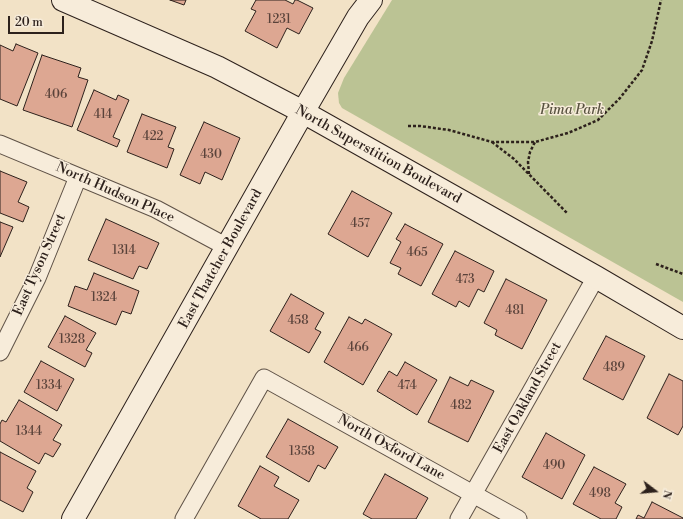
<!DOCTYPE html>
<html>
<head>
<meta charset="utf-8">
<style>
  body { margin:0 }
  #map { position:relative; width:683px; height:519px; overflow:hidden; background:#f2e2c6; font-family:"Libre Bodoni",serif }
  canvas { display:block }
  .north { position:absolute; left:635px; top:471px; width:40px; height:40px; -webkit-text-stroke:3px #f7ecda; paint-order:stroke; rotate:106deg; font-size:11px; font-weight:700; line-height:16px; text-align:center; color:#2d211c }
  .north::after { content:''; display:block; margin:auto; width:14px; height:18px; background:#2d211c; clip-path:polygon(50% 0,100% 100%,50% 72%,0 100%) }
  .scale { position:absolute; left:8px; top:16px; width:56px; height:18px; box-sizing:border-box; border:2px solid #2d211c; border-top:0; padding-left:5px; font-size:12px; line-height:14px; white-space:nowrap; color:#2d211c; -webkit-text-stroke:3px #f7ecda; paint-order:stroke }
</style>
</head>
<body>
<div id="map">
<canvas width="683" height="519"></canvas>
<div class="north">N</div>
<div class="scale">20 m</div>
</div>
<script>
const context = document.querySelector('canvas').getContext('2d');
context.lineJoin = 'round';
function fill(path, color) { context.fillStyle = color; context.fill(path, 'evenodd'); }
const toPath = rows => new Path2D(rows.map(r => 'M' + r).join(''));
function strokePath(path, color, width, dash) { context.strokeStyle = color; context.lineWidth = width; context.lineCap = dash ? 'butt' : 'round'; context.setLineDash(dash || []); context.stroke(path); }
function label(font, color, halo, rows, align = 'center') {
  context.font = font + ' "Libre Bodoni",serif'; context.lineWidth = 3; context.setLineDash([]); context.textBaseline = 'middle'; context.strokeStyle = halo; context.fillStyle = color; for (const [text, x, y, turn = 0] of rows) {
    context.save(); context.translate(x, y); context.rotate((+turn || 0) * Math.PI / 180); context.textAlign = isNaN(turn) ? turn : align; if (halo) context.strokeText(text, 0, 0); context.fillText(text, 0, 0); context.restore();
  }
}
fill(toPath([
  [392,0,683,0,683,302,342,108,339,103,338,93,344,78]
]), '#bbc394');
const building = toPath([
  [170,0,186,0,184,5,170,0],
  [256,0,285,0,293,4,295,0,297,0,313,8,299,34,287,28,277,48,245,31,256,11,251,9,256,0],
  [16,44,38,53,17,106,0,99,0,45,13,51,16,44],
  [42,55,81,68,78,77,88,80,72,127,23,110,42,55],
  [94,90,116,100,118,95,129,100,113,137,120,140,117,147,77,130,94,90],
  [142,114,176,127,168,147,174,149,167,168,127,152,142,114],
  [204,122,240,138,222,180,205,172,200,184,180,175,204,122],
  [0,171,27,182,18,202,29,207,23,222,0,213,0,171],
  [352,191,392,213,368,257,328,234,352,191],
  [106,219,159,243,147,269,139,266,133,279,88,260,106,219],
  [0,222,13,227,0,257,0,222],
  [405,224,443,244,421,286,398,274,401,268,390,263,401,242,396,239,405,224],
  [455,251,494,271,484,292,478,289,469,307,459,301,456,307,432,294,455,251],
  [94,273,139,291,131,314,122,311,116,325,68,306,75,286,87,290,94,273],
  [506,279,547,300,522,349,495,335,497,330,484,323,506,279],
  [291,294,324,313,315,329,321,332,309,353,270,331,291,294],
  [65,316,96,333,86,350,92,353,85,367,48,347,65,316],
  [349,317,362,324,365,319,392,334,363,385,324,362,349,317],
  [606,336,645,356,623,400,583,379,606,336],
  [41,361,74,379,57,411,24,392,41,361],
  [405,362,437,380,417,415,377,391,389,371,397,376,405,362],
  [669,374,683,381,683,426,678,435,647,418,669,374],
  [450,377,468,386,471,380,494,391,468,442,428,422,450,377],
  [19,400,62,425,53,440,61,444,53,457,45,453,39,464,0,441,0,424,2,420,6,422,19,400],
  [288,419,338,447,325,469,318,465,309,482,266,457,288,419],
  [546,433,585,455,562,499,522,477,546,433],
  [0,452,36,471,27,488,33,492,23,512,0,500,0,452],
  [260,466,279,477,274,486,299,500,288,519,261,519,238,506,260,466],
  [594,467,626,484,615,503,622,507,616,519,601,519,573,504,594,467],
  [385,474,428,498,416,519,372,519,363,514,385,474],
  [652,502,683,518,683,519,636,519,638,515,644,518,652,502]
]);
fill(building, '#dda792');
strokePath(building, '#2d211c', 1);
const street = toPath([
  [0,144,156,209,227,247],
  [0,352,37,278,78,177],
  [184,519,264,378,518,519],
  [459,519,596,277]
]);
const secondary = toPath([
  [63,0,217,67,303,112,596,277,683,328],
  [73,519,303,112,358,17,371,0]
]);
strokePath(street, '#5e5146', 19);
strokePath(secondary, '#2d211c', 24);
strokePath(toPath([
  [408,126,420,126,449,130,492,142,535,142,568,133,598,120,620,98,642,70,652,41,661,0],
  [492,142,514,159,568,214],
  [529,174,528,162,530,152,535,142],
  [656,264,683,274]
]), '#2d211c', 2.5, [3, 2]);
strokePath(street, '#f7ecda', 17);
strokePath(secondary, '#f7ecda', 22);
label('12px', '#59423a', null, [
  ["1231",279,20],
  ["406",56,95],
  ["414",103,115],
  ["422",153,137],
  ["430",211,155],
  ["457",360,224],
  ["1314",124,251],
  ["465",417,253],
  ["473",465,280],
  ["1324",104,298],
  ["481",515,311],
  ["458",298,321],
  ["1328",72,340],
  ["466",358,348],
  ["489",614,368],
  ["1334",49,386],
  ["474",407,386],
  ["482",461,406],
  ["1344",29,432],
  ["1358",302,452],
  ["490",554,466],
  ["498",600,494]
]);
label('italic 14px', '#585240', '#f7ecda', [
  ["Pima Park",572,111]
]);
label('14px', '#2d211c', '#f7ecda', [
  ["North Superstition Boulevard",378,155,29],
  ["North Hudson Place",115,193,24],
  ["East Thatcher Boulevard",221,259,-61],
  ["East Tyson Street",40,265,-66],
  ["East Oakland Street",528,398,-61],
  ["North Oxford Lane",391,448,29]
]);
</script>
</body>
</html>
